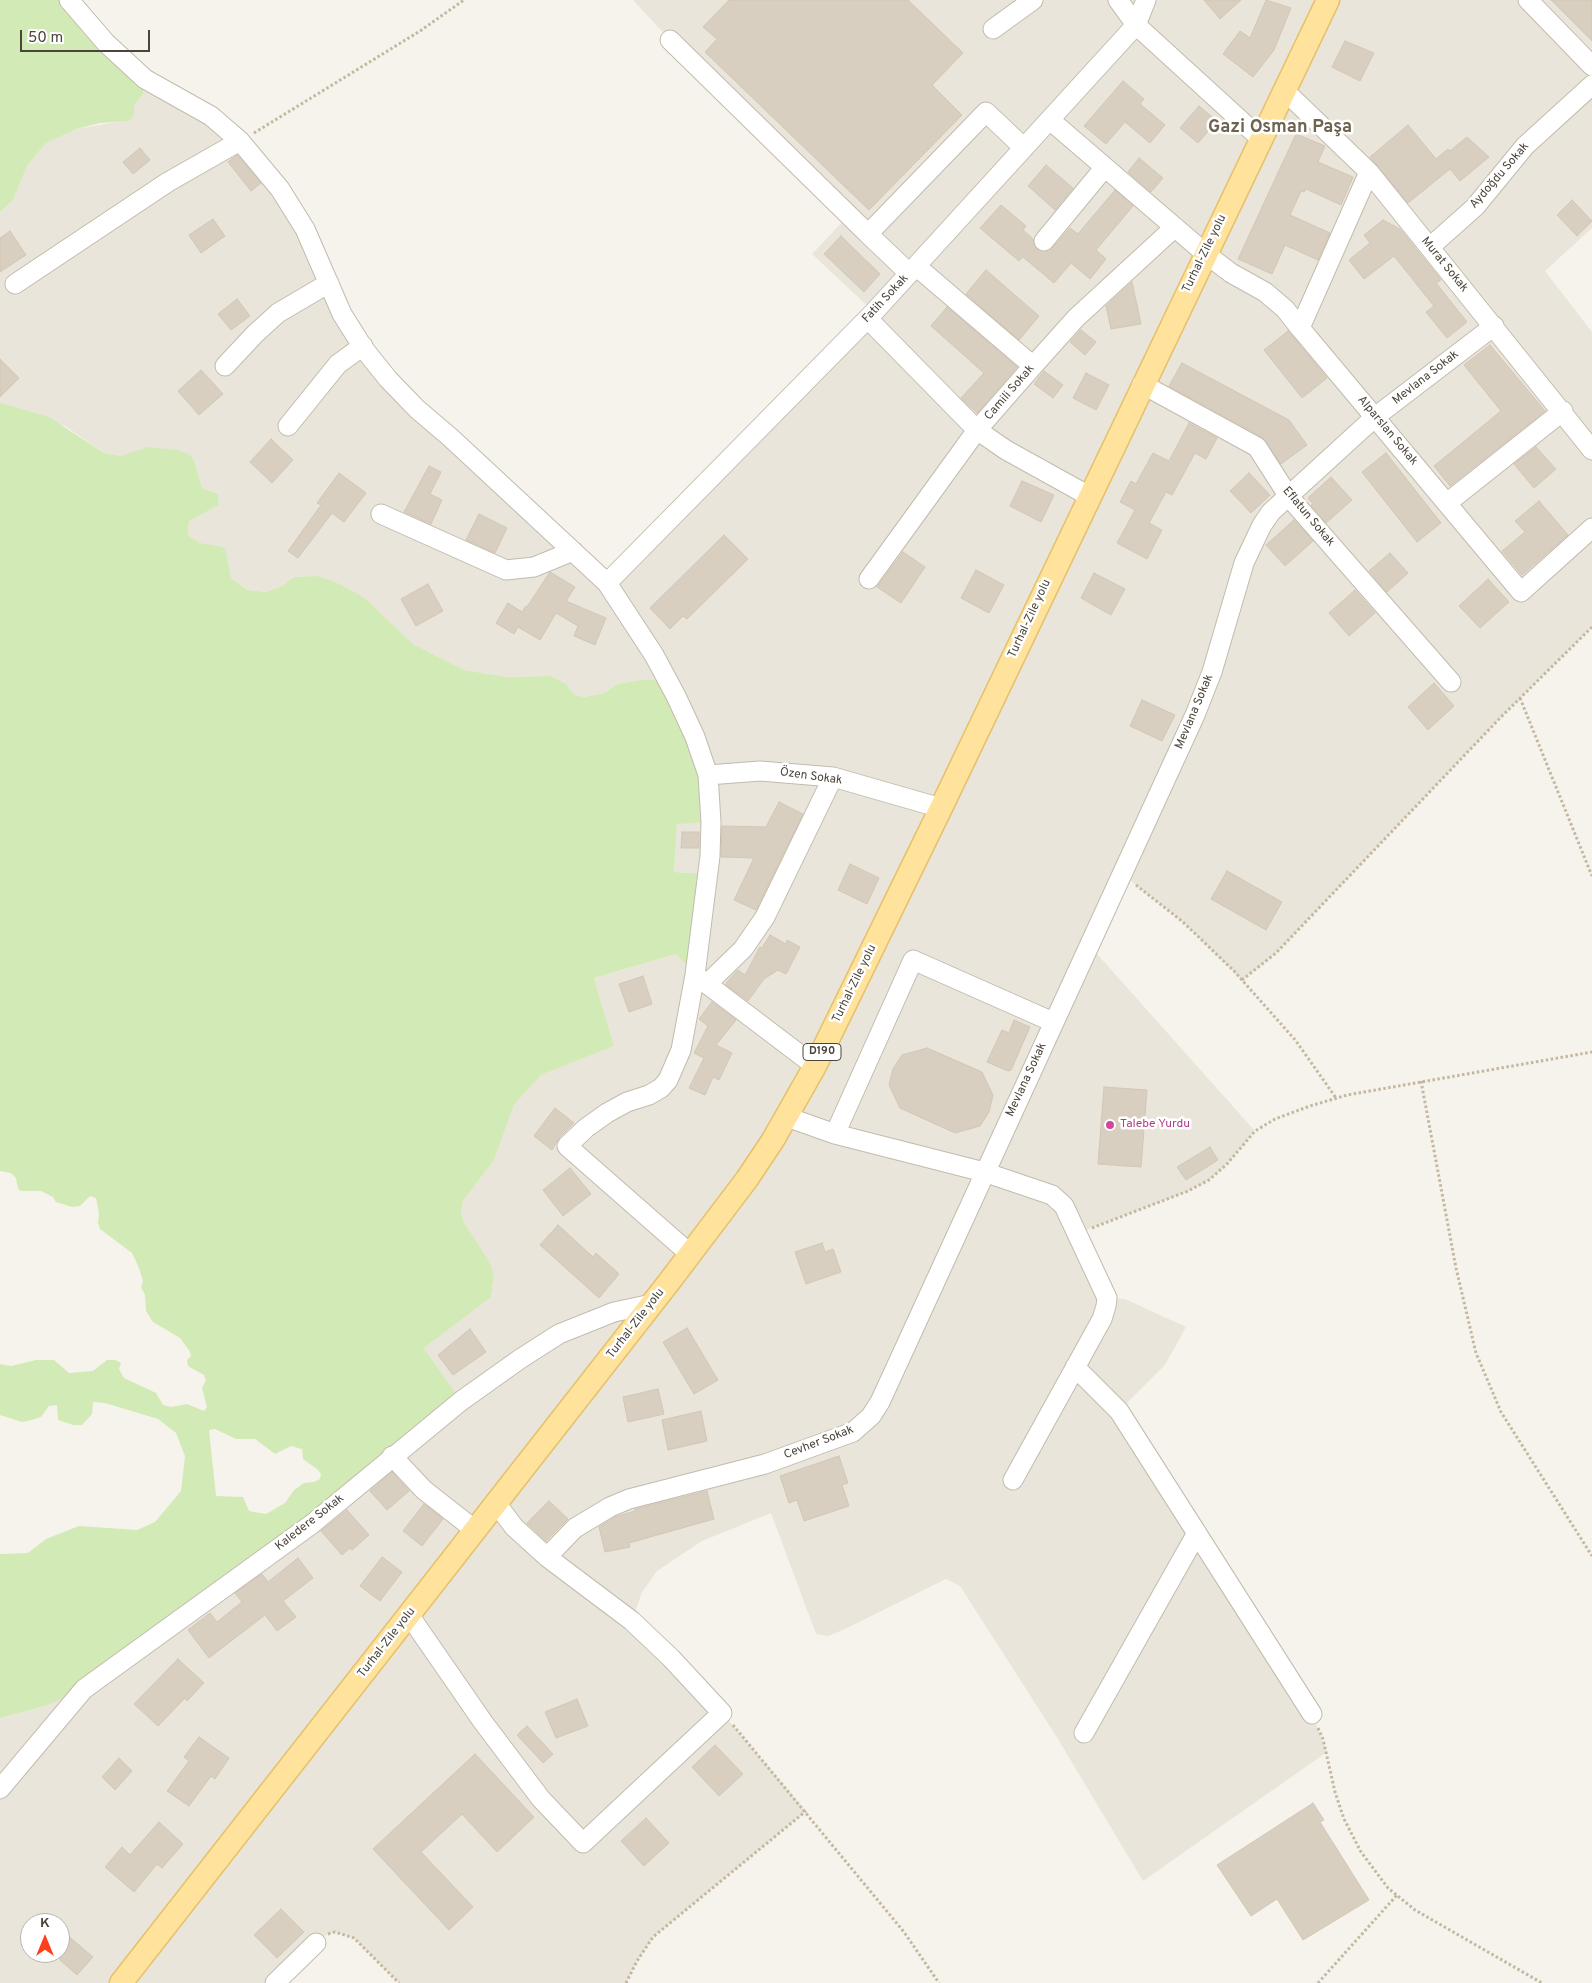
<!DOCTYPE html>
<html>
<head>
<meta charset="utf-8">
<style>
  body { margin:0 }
  #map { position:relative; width:1592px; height:1983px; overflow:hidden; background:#f6f3ec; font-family:Overpass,sans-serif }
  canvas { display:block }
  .north { position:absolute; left:20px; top:1913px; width:50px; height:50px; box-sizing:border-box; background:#fff; border:1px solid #b7b4b0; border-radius:50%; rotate:0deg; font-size:14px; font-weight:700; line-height:20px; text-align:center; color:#4b4439 }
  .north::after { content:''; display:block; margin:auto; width:18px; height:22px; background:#fc3f1d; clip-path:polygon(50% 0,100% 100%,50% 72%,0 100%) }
  .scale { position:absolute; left:20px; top:30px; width:130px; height:22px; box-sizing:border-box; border:2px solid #4b4439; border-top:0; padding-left:6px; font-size:15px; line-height:18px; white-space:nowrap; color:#4b4439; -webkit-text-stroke:4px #fff; paint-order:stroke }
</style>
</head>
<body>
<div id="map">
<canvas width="1592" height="1983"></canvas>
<div class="north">K</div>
<div class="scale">50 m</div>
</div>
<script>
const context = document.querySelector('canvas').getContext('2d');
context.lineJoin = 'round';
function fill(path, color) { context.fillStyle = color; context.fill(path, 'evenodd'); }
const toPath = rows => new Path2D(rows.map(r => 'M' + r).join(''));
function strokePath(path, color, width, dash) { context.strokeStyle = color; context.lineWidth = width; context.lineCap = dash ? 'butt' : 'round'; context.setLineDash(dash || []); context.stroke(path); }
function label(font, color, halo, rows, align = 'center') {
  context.font = font + ' Overpass,sans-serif'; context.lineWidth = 5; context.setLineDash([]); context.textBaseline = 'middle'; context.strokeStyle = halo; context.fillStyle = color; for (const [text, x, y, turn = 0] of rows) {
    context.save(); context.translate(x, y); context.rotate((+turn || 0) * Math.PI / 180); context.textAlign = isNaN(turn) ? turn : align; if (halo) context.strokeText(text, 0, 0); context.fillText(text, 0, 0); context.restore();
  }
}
fill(toPath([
  [633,0,1592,0,1592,228,1545,271,1592,332,1592,627,1501,717,1276,953,1242,980,1183,922,1122,874,1089,945,1255,1131,1227,1164,1209,1180,1188,1191,1078,1233,1107,1298,1125,1299,1186,1327,1165,1365,1119,1411,1312,1714,1327,1752,1143,1881,1058,1739,960,1586,946,1579,845,1629,828,1636,816,1634,771,1513,702,1541,657,1571,642,1592,632,1621,722,1713,806,1811,653,1937,637,1961,626,1983,399,1983,354,1938,335,1932,326,1935,316,1943,275,1983,0,1983,0,1718,45,1706,461,1401,424,1348,491,1296,494,1274,465,1224,461,1214,463,1201,494,1160,514,1105,541,1075,614,1046,594,978,676,954,695,975,707,874,674,872,677,823,711,822,640,680,617,684,604,693,584,697,575,695,565,683,550,676,507,677,464,670,413,644,362,597,340,584,318,576,294,577,282,586,266,592,248,590,231,578,226,551,200,543,188,535,189,521,219,505,218,494,202,488,195,463,134,453,121,456,104,453,65,426,0,403,0,212,13,200,27,166,45,144,76,129,117,122,134,115,134,105,143,94,145,79,211,116,280,189,364,349,607,582,874,312,812,254,848,216,670,40],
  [30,1923,60,1923,60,1953,30,1953]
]), '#eae5da');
fill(toPath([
  [0,0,69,0,145,79,143,94,134,105,134,115,129,121,100,123,76,129,45,144,27,166,13,200,0,212],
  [0,403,49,417,104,453,121,456,148,447,177,450,190,455,195,463,202,488,218,494,219,505,189,521,188,535,200,543,223,547,226,551,231,578,248,590,266,592,282,586,294,577,318,576,340,584,363,597,413,644,464,670,507,677,550,676,565,683,575,695,584,697,604,693,617,684,640,680,668,681,676,696,711,822,677,824,674,872,708,874,695,975,676,954,594,978,614,1046,541,1075,514,1105,494,1160,463,1201,461,1214,465,1224,489,1262,494,1274,491,1297,424,1348,461,1401,84,1689,45,1706,0,1718,0,1554,28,1553,46,1539,79,1526,137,1530,155,1522,181,1491,185,1456,176,1433,158,1419,105,1403,93,1402,92,1414,82,1425,73,1425,58,1420,57,1405,49,1406,41,1417,28,1421,22,1422,0,1415,0,1364,11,1366,36,1360,54,1360,69,1373,93,1371,107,1360,115,1360,121,1363,119,1369,124,1378,156,1393,163,1405,171,1407,187,1404,204,1411,207,1407,202,1388,206,1380,204,1375,188,1366,187,1360,191,1356,189,1350,180,1338,153,1322,146,1311,145,1295,141,1287,143,1281,139,1268,132,1253,100,1229,98,1223,99,1213,96,1198,90,1196,80,1206,72,1207,56,1202,53,1197,41,1191,21,1191,18,1189,16,1178,11,1173,0,1171],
  [215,1429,236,1439,255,1439,275,1454,291,1446,302,1449,303,1459,318,1470,321,1474,320,1479,314,1482,304,1483,294,1490,285,1503,266,1514,249,1511,243,1497,216,1496,209,1430]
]), '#d2eab5');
const building = toPath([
  [729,0,908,0,963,53,932,85,962,115,869,210,705,52,717,39,703,27,729,0],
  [1204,0,1241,0,1220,19,1204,0],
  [1266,0,1291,8,1274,50,1253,77,1223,54,1240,31,1250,38,1266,0],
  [1551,0,1592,0,1592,41,1551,0],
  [1345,41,1374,53,1360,81,1332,67,1345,41],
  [1123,81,1144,99,1140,104,1165,125,1150,143,1125,122,1106,144,1084,126,1123,81],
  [1199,106,1217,121,1198,143,1180,128,1199,106],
  [1408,125,1436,159,1448,149,1450,151,1467,137,1489,157,1460,181,1450,169,1408,203,1370,157,1408,125],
  [1296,134,1325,146,1318,162,1353,177,1341,205,1306,189,1304,192,1301,191,1290,215,1330,233,1318,260,1285,245,1272,274,1238,259,1296,134],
  [140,148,150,160,133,174,123,162,140,148],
  [237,155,261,183,251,191,228,162,237,155],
  [1139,158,1163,178,1151,192,1128,172,1139,158],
  [1046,165,1073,188,1055,210,1028,186,1046,165],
  [1115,190,1133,206,1096,250,1106,259,1090,279,1071,263,1054,283,1023,257,1019,261,980,228,1001,205,1026,226,1023,230,1033,239,1037,249,1049,252,1070,228,1078,234,1115,190],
  [1572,200,1592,221,1577,236,1557,215,1572,200],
  [213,219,225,236,201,253,189,235,213,219],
  [1383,220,1400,229,1441,280,1436,283,1467,322,1447,338,1426,312,1434,306,1394,256,1364,279,1349,260,1370,243,1364,235,1383,220],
  [10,231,26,255,0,272,0,238,10,231],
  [841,236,880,274,864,292,824,254,841,236],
  [986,270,1039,316,1019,340,966,294,986,270],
  [1132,282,1141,324,1111,329,1106,306,1132,282],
  [237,299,250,316,231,330,218,314,237,299],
  [947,307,1017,367,977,413,961,398,984,373,931,326,947,307],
  [1081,330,1096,342,1085,355,1070,342,1081,330],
  [1288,331,1327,378,1302,398,1264,350,1288,331],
  [1490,345,1545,411,1450,486,1434,466,1501,411,1464,365,1490,345],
  [0,359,19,378,0,397,0,359],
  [1182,363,1289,420,1307,445,1281,464,1262,437,1169,386,1182,363],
  [201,370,223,394,199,415,178,391,201,370],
  [1044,371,1063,385,1053,398,1034,384,1044,371],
  [1086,373,1109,385,1096,410,1073,398,1086,373],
  [1189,423,1217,438,1206,459,1195,453,1172,495,1166,492,1149,523,1162,530,1147,559,1117,543,1135,510,1120,502,1131,481,1136,484,1153,453,1169,461,1189,423],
  [271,439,293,460,272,483,250,462,271,439],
  [1536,447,1556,469,1534,488,1514,464,1536,447],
  [1386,453,1441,523,1417,542,1362,472,1386,453],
  [429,466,441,472,430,494,442,500,431,524,404,512,429,466],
  [339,473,366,493,344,522,332,513,298,558,288,551,321,505,317,503,339,473],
  [1249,473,1270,495,1251,513,1230,491,1249,473],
  [1331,477,1352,500,1326,523,1311,505,1313,504,1308,498,1331,477],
  [1022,481,1054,495,1041,522,1010,506,1022,481],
  [1539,501,1568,535,1522,575,1502,551,1525,532,1515,521,1539,501],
  [479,514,507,528,495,553,466,540,479,514],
  [1294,520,1313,541,1285,566,1266,545,1294,520],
  [724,535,748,559,687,619,683,616,670,629,650,608,724,535],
  [903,552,925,567,901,603,877,587,903,552],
  [1390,553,1408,573,1387,592,1369,571,1390,553],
  [976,570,1004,585,989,613,961,598,976,570],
  [550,572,575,587,566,601,606,618,595,645,574,636,578,626,556,613,540,640,518,627,514,634,496,623,508,603,522,612,526,606,527,607,550,572],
  [1094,573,1125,589,1111,615,1081,598,1094,573],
  [1488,579,1509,602,1480,628,1459,606,1488,579],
  [428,584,443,611,416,626,401,599,428,584],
  [1355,590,1375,613,1349,636,1329,613,1355,590],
  [1434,683,1454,706,1428,730,1408,707,1434,683],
  [1142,700,1175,715,1162,741,1130,726,1142,700],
  [779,802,803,814,756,910,734,900,754,858,721,857,722,826,766,827,779,802],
  [682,832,699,832,699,848,681,848,682,832],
  [850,864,879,878,867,904,838,890,850,864],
  [1227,871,1282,902,1266,930,1211,899,1227,871],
  [770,935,786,944,787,940,800,947,786,974,778,970,764,979,748,1001,726,985,727,982,738,970,745,975,760,947,762,948,770,935],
  [643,976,652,1004,629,1012,619,984,643,976],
  [712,1002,736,1020,716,1045,732,1053,719,1080,713,1077,705,1095,689,1088,704,1058,694,1053,708,1026,699,1019,712,1002],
  [1014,1020,1030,1027,1011,1070,1008,1071,987,1062,1002,1030,1009,1033,1014,1020],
  [927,1048,982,1072,993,1095,989,1112,980,1126,955,1133,900,1108,889,1085,893,1069,902,1055,927,1048],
  [1104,1087,1147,1090,1141,1167,1098,1164,1104,1087],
  [555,1108,574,1123,559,1138,552,1150,534,1136,555,1108],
  [1210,1147,1218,1160,1186,1180,1177,1167,1210,1147],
  [570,1168,591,1194,563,1216,543,1190,570,1168],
  [558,1225,593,1257,596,1253,619,1274,599,1298,540,1245,558,1225],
  [822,1243,825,1252,833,1249,841,1272,806,1284,795,1252,822,1243],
  [687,1328,718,1380,694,1394,663,1342,687,1328],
  [470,1329,486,1352,453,1375,438,1355,470,1329],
  [658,1389,664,1414,628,1422,623,1397,658,1389],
  [701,1411,707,1441,668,1450,662,1420,701,1411],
  [839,1456,848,1483,842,1485,849,1506,804,1521,797,1500,789,1503,780,1476,839,1456],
  [392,1472,409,1491,387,1510,370,1491,392,1472],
  [707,1491,714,1519,629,1543,630,1547,605,1552,599,1527,615,1517,635,1511,635,1509,707,1491],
  [549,1501,568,1519,546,1541,527,1523,549,1501],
  [424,1504,443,1519,422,1546,403,1531,424,1504],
  [347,1510,369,1535,352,1550,350,1548,342,1555,321,1531,347,1510],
  [382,1557,402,1572,380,1601,360,1586,382,1557],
  [298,1558,313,1578,283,1601,296,1617,277,1631,265,1615,209,1658,188,1630,210,1613,217,1622,242,1602,235,1593,262,1574,268,1582,298,1558],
  [178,1659,204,1683,187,1701,185,1698,158,1726,134,1704,178,1659],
  [577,1699,588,1726,556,1738,545,1712,577,1699],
  [527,1726,553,1754,543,1763,517,1735,527,1726],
  [199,1737,229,1758,215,1779,211,1776,189,1806,167,1791,189,1761,184,1757,199,1737],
  [715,1745,743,1774,719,1796,692,1767,715,1745],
  [475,1754,534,1817,497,1852,462,1814,421,1852,473,1907,449,1930,373,1849,475,1754],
  [119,1758,132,1771,115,1790,102,1777,119,1758],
  [1313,1803,1324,1820,1320,1822,1369,1900,1303,1940,1277,1899,1251,1916,1217,1865,1313,1803],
  [646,1818,669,1843,644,1866,621,1841,646,1818],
  [159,1822,183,1844,162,1868,157,1864,134,1892,105,1867,122,1847,130,1855,159,1822],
  [281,1909,304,1932,277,1958,254,1935,281,1909],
  [60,1929,93,1957,77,1975,60,1960,60,1929]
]);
fill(building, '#d8cfc1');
strokePath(building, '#d3c7b4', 1);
const minor = toPath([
  [69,0,106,43,145,79,211,116,240,141,280,189,305,229,342,314,364,349,388,379,417,409,451,438,607,583,654,655,676,696,695,737,708,775,711,822,710,856,695,975,815,1066],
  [1118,0,1136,25,1261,139],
  [1528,0,1592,66],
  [993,29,1033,0],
  [670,40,868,234],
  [1285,91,1369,172,1592,450],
  [1050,120,1206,254,1231,273,1265,292,1285,309,1300,328],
  [1369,172,1300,328,1521,592,1592,528],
  [1044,241,1105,167],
  [1430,247,1475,207,1525,146,1592,85],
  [916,266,1033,366],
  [909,273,868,234,986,112,1024,148],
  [15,284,168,182,240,141],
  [868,319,977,430,1006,450,1089,496],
  [225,366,255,334,278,313,329,283],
  [1142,384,1257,447,1289,497,1451,682],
  [288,426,338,364,363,346],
  [1447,503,1563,411],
  [381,514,506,570,534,567,573,551],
  [869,579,977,430,1033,366,1076,318,1175,227],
  [607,583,874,312,1136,25,1146,0],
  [708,775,760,771,833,777,941,808],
  [707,984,743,949,765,917,833,777],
  [787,1117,835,1134,984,1172,1052,1195,1064,1206,1107,1298,1106,1306,1102,1319,1013,1480],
  [835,1134,913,960,1053,1022],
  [690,1254,567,1146,586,1128,607,1113,627,1102,649,1095,661,1088,668,1080,681,1050,695,975],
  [1075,1367,1119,1411,1312,1714],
  [392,1456,424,1490,475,1530],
  [547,1557,575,1528,610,1507,629,1499,765,1464,853,1432,871,1416,880,1402,1195,715,1212,672,1244,563,1262,525,1271,512,1375,417,1494,326],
  [409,1615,483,1722,541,1799,583,1843,722,1713,671,1658,632,1621,547,1557,514,1527,496,1503],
  [1084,1733,1197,1533],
  [0,1789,84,1689,312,1524,461,1401,520,1359,559,1334,614,1312,652,1304],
  [275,1983,316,1943]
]);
const major = toPath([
  [121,1983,669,1282,747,1179,773,1140,815,1066,941,808,1328,0]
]);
strokePath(minor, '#c2bbae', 21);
strokePath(major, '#e6c16a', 25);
strokePath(toPath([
  [254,133,420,31,464,0],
  [1520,698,1592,876],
  [1136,885,1183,922,1235,972,1296,1041,1336,1098],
  [1242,980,1276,953,1501,717,1592,627],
  [1421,1081,1456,1268,1476,1353,1501,1412,1592,1556],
  [1092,1228,1188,1191,1209,1180,1227,1164,1255,1131,1275,1119,1310,1106,1347,1095,1592,1052],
  [733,1725,904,1932,939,1983],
  [1318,1728,1323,1739,1335,1792,1344,1819,1361,1852,1388,1888,1415,1910,1542,1983],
  [328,1934,335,1932,354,1938,399,1983],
  [626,1983,637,1961,653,1937,806,1811],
  [1318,1983,1397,1895]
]), '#c4b79f', 3, [2.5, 2.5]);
strokePath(minor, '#fff', 19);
strokePath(major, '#ffe39c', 22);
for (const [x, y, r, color] of [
  [1110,1125,5,"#d1479c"]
]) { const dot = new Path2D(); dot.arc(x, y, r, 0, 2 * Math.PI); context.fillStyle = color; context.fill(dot); strokePath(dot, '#fff', 2); }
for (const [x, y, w] of [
  [822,1052,38]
]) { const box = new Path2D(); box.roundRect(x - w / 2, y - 8.5, w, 17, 4); context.fillStyle = '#fff'; context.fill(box); strokePath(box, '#4b4439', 1); }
label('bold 11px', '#4b4439', null, [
  ["D190",822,1052]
]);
label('12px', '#4b4439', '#fff', [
  ["Aydoğdu Sokak",1500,176,-49],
  ["Turhal-Zile yolu",1205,254,-64],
  ["Murat Sokak",1444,265,51],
  ["Fatih Sokak",886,299,-47],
  ["Mevlana Sokak",1426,378,-38],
  ["Camili Sokak",1010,393,-49],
  ["Alparslan Sokak",1387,431,50],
  ["Eflatun Sokak",1308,517,50],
  ["Turhal-Zile yolu",1030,619,-65],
  ["Mevlana Sokak",1195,712,-67],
  ["Özen Sokak",811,777,8],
  ["Turhal-Zile yolu",855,984,-64],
  ["Mevlana Sokak",1027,1080,-65],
  ["Turhal-Zile yolu",636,1324,-52],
  ["Cevher Sokak",819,1443,-21],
  ["Kaledere Sokak",310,1523,-38],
  ["Turhal-Zile yolu",387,1643,-52]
]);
label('12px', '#b23c85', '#fff', [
  ["Talebe Yurdu",1120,1125]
], 'left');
label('bold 18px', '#6e6250', '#fff', [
  ["Gazi Osman Paşa",1280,128]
]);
</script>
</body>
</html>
